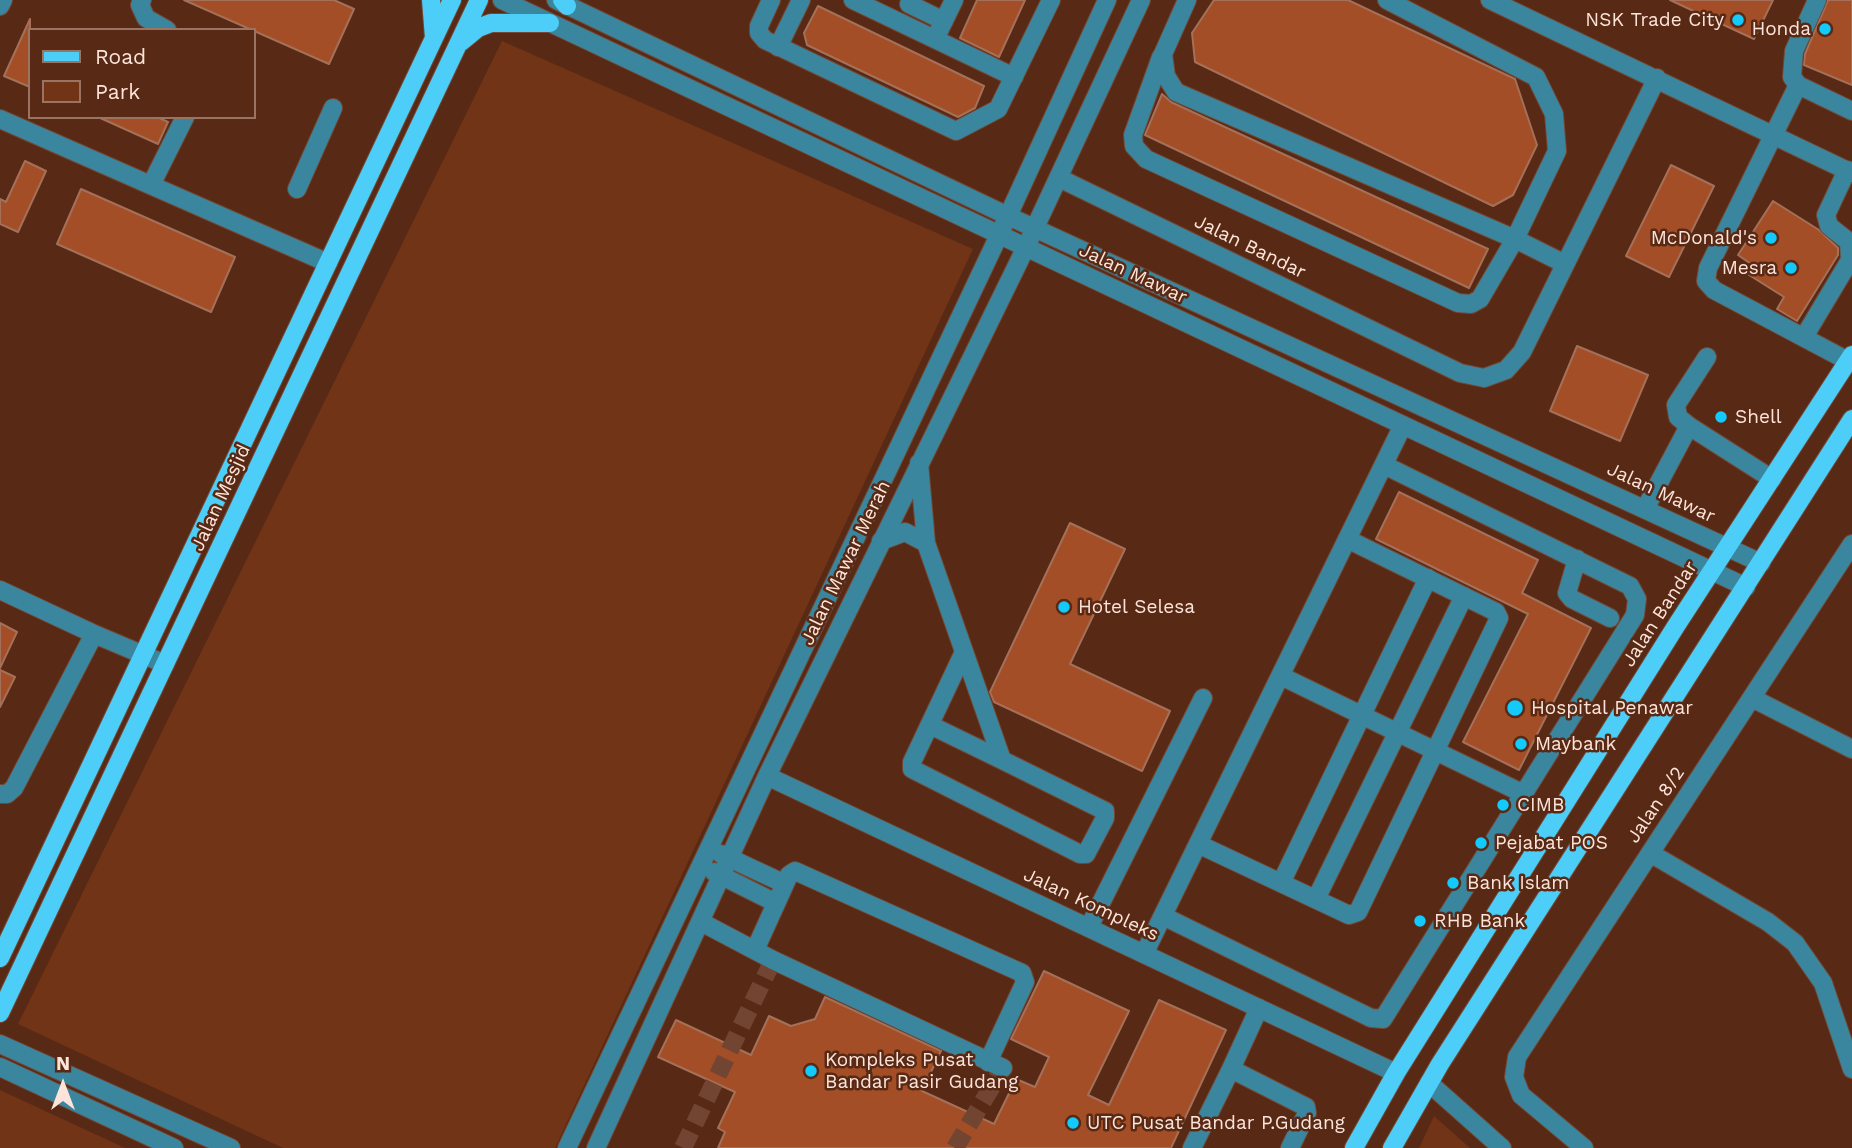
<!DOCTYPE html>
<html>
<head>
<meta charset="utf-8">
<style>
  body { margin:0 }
  #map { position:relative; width:1852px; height:1148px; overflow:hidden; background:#582914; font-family:"Work Sans",sans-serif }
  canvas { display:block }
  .legend { position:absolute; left:28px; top:28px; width:228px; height:91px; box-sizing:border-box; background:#582914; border:2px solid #9a7463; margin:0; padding:9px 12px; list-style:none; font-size:21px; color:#fde4da }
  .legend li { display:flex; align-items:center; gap:14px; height:35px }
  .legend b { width:35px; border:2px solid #9a7463 }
  .north { position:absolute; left:28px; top:1050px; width:70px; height:70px; -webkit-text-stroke:5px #582914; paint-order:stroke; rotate:0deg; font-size:19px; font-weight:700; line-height:28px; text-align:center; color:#fde4da }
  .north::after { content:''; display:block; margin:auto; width:24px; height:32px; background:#fde4da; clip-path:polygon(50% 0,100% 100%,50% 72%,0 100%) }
</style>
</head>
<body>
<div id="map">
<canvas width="1852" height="1148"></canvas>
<ul class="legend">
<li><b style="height:9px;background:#4dcef8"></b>Road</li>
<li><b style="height:19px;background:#713417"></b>Park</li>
</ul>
<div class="north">N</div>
</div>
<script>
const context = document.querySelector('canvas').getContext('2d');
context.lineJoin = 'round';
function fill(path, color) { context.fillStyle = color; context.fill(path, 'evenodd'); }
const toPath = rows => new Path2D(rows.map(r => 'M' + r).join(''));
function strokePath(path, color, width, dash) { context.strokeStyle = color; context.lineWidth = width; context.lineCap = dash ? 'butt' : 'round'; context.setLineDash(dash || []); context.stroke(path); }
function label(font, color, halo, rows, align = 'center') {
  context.font = font + ' "Work Sans",sans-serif'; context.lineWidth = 5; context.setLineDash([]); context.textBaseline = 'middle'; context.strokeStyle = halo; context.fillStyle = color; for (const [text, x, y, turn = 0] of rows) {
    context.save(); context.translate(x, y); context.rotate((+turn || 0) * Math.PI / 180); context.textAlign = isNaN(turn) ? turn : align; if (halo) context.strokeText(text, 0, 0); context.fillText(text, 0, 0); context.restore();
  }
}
fill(toPath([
  [502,41,973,249,555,1148,283,1148,18,1024],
  [0,1090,125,1148,0,1148],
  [1434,1116,1470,1148,1419,1148]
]), '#713417');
const building = toPath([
  [184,0,334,0,354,9,329,64,184,0],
  [977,0,1025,0,999,57,960,38,977,0],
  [1214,0,1348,0,1515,79,1537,145,1513,195,1493,206,1195,62,1192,33,1214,0],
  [1670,0,1773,0,1754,39,1670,0],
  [1828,0,1852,0,1852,85,1804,65,1805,54,1828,0],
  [818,6,984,86,975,108,958,117,807,45,804,33,818,6],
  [30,19,30,87,4,76,30,19],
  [1162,94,1171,102,1488,249,1469,288,1145,135,1162,94],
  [98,117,157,117,168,122,158,144,98,117],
  [25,161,46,171,18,232,0,224,0,199,6,202,25,161],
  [1671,165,1714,186,1669,277,1626,256,1671,165],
  [81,189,235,257,211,312,57,244,81,189],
  [1773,201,1819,230,1838,248,1838,255,1797,321,1777,309,1784,297,1746,273,1751,264,1738,255,1773,201],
  [1577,346,1648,375,1620,441,1550,411,1577,346],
  [1399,492,1538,560,1522,593,1591,628,1519,770,1463,742,1528,614,1376,539,1399,492],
  [1070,523,1125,549,1070,664,1170,711,1142,771,994,702,990,692,1070,523],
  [0,623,17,632,0,668,0,623],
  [0,670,15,677,0,707,0,670],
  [1044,971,1129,1011,1088,1095,1109,1105,1159,1000,1226,1030,1171,1148,718,1148,725,1132,718,1128,735,1092,658,1057,676,1020,751,1055,769,1016,791,1026,815,1019,825,997,941,1051,922,1091,994,1124,1016,1079,1035,1087,1049,1057,1011,1039,1044,971]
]);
fill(building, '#a34e26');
strokePath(building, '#a57059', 2);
strokePath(toPath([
  [683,1148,773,960],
  [955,1148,1003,1068]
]), '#714532', 18, [18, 9]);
const minor = toPath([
  [142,0,140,5,146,18,167,30],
  [502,0,1746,587],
  [556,0,1008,216,1761,563],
  [771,0,759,26,759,33,765,40,956,131,998,109,1051,0],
  [853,0,1014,77],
  [1187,0,1163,54,1166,76,1176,92,1515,239,1557,151,1554,114,1536,77,1387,0],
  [1490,0,1852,173],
  [1817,0,1794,51,1792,77,1798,85,1852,111],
  [909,4,944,21],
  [0,6,3,0],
  [935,39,954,0],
  [778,47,801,0],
  [1161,57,1133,135,1134,146,1146,159,1458,303,1471,304,1480,299,1515,239,1565,264],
  [1798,85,1708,268,1706,281,1714,290,1848,361],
  [0,119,328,263],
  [1059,178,1460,373,1484,378,1506,370,1522,352,1657,78],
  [151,185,185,117],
  [297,189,333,108],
  [1804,337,1850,260,1849,242,1829,226,1826,215,1847,170],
  [1689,426,1678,417,1676,405,1707,357],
  [919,463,926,543,1002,760,1105,811,1105,818,1086,854,1080,854,912,769,912,762,963,654],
  [1645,509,1689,426,1772,479],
  [881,541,905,532,926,543],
  [1577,559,1567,593,1572,599,1610,618],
  [0,590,94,634],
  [1281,676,1524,794],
  [1752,698,1852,749],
  [930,725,1002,760],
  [767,776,1396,1073],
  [0,794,7,794,14,788,94,634,165,664],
  [1198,844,1349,915,1358,912,1499,618,1496,612,1347,539],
  [1650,853,1768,922,1795,943,1823,983,1852,1069],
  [721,854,785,884],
  [714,872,776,903],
  [1281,883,1428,578],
  [1316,899,1464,596],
  [1163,916,1371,1018,1383,1019,1635,615,1637,599,1630,586,1384,465],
  [701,922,773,960,1003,1068],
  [1089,927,1203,698],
  [755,950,789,875,795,871,1022,973,1025,982,988,1062],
  [1144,954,1403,425],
  [0,1044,231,1148],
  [0,1067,174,1148],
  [1231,1069,1259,1008],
  [1429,1083,1502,1148],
  [567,1148,1008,216,1107,0],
  [596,1148,767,776,1026,247,1141,0],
  [1192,1148,1231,1069,1306,1107,1307,1113,1290,1148],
  [1584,1148,1521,1095,1514,1077,1517,1057,1852,544]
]);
const major = toPath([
  [431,0,434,38],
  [562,0,567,6],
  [461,42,478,28,491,23,550,23],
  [0,958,452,0],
  [0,1013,479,0],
  [1354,1148,1396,1073,1676,626,1852,355],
  [1392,1148,1440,1064,1852,419]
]);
strokePath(minor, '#724734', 20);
strokePath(major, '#724734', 20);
strokePath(minor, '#3b869f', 18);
strokePath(major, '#4dcef8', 18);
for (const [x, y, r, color] of [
  [1738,20,7,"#12cafb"],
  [1825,29,7,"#12cafb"],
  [1771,238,7,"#12cafb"],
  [1791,268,7,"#12cafb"],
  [1721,417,7,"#12cafb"],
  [1064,607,7,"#12cafb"],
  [1515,708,9,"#12cafb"],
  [1521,744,7,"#12cafb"],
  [1503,805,7,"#12cafb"],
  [1481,843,7,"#12cafb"],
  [1453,883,7,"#12cafb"],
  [1420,921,7,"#12cafb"],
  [811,1071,7,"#12cafb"],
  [1073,1123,7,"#12cafb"]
]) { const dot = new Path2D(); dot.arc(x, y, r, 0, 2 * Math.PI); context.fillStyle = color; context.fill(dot); strokePath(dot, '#582914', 2.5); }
label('19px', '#fde4da', '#582914', [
  ["NSK Trade City",1724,20,"right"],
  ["Honda",1811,29,"right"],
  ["McDonald's",1757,238,"right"],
  ["Mesra",1777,268,"right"],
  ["Shell",1735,417],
  ["Hotel Selesa",1078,607],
  ["Hospital Penawar",1531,708],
  ["Maybank",1535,744],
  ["CIMB",1517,805],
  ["Pejabat POS",1495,843],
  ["Bank Islam",1467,883],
  ["RHB Bank",1434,921],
  ["Kompleks Pusat",825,1060],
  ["Bandar Pasir Gudang",825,1082],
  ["UTC Pusat Bandar P.Gudang",1087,1123]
], 'left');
label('19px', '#fde4da', '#582914', [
  ["Jalan Bandar",1250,247,26],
  ["Jalan Mawar",1133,274,25],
  ["Jalan Mawar",1661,493,25],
  ["Jalan Mesjid",221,498,-65],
  ["Jalan Mawar Merah",846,563,-64],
  ["Jalan Bandar",1660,614,-57],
  ["Jalan 8/2",1656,805,-56],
  ["Jalan Kompleks",1091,905,25]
]);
</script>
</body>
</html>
